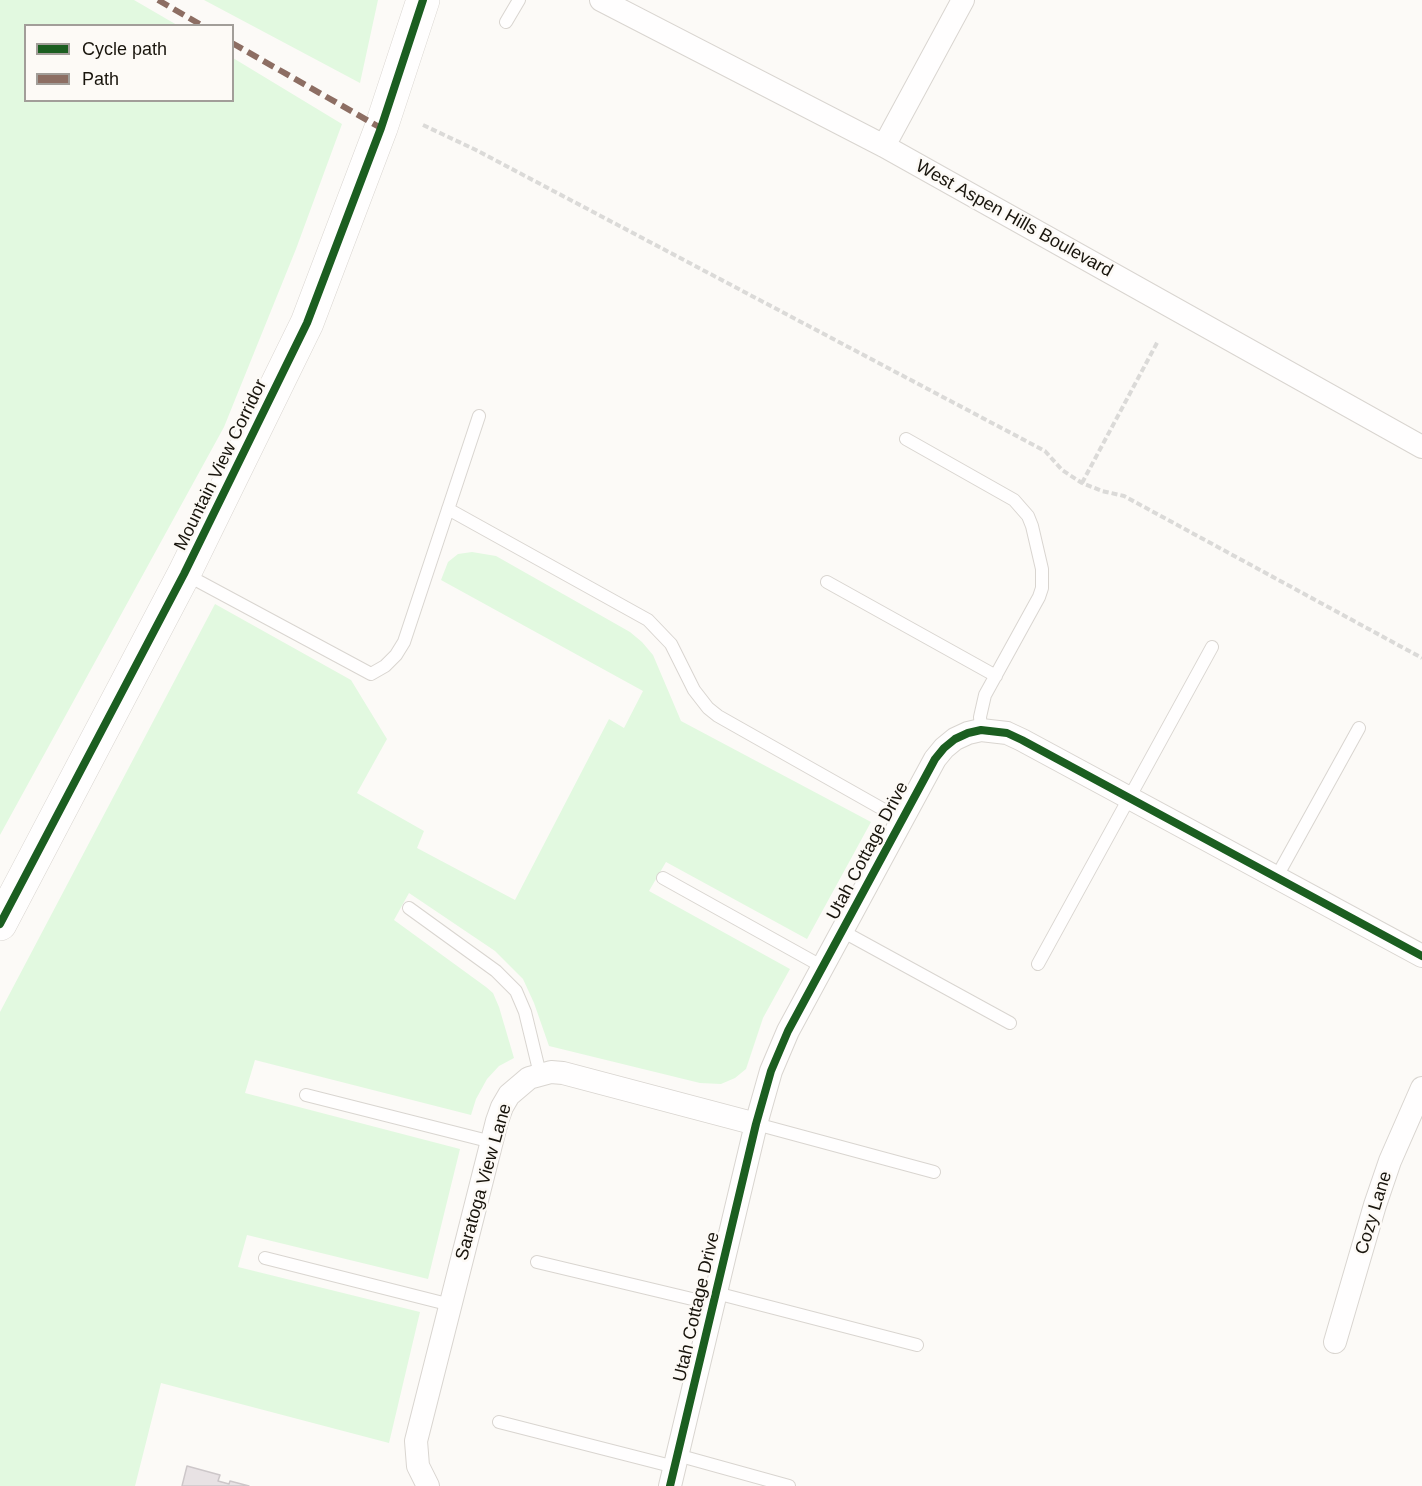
<!DOCTYPE html>
<html>
<head>
<meta charset="utf-8">
<style>
  body { margin:0 }
  #map { position:relative; width:1422px; height:1486px; overflow:hidden; background:#fcfaf7; font-family:Arial,sans-serif }
  canvas { display:block }
  .legend { position:absolute; left:24px; top:24px; width:210px; height:78px; box-sizing:border-box; background:#fdfaf6; border:2px solid #a29e99; margin:0; padding:8px 10px; list-style:none; font-size:18px; color:#19150d }
  .legend li { display:flex; align-items:center; gap:12px; height:30px }
  .legend b { width:30px; border:2px solid #a29e99 }
</style>
</head>
<body>
<div id="map">
<canvas width="1422" height="1486"></canvas>
<ul class="legend">
<li><b style="height:8px;background:#1b5e20"></b>Cycle path</li>
<li><b style="height:8px;background:#8d6e63"></b>Path</li>
</ul>
</div>
<script>
const context = document.querySelector('canvas').getContext('2d');
context.lineJoin = 'round';
function fill(path, color) { context.fillStyle = color; context.fill(path, 'evenodd'); }
const toPath = rows => new Path2D(rows.map(r => 'M' + r).join(''));
function strokePath(path, color, width, dash) { context.strokeStyle = color; context.lineWidth = width; context.lineCap = dash ? 'butt' : 'round'; context.setLineDash(dash || []); context.stroke(path); }
function label(font, color, halo, rows, align = 'center') {
  context.font = font + ' Arial,sans-serif'; context.lineWidth = 5; context.setLineDash([]); context.textBaseline = 'middle'; context.strokeStyle = halo; context.fillStyle = color; for (const [text, x, y, turn = 0] of rows) {
    context.save(); context.translate(x, y); context.rotate((+turn || 0) * Math.PI / 180); context.textAlign = isNaN(turn) ? turn : align; if (halo) context.strokeText(text, 0, 0); context.fillText(text, 0, 0); context.restore();
  }
}
fill(toPath([
  [0,0,134,0,177,25,26,26,26,100,232,100,233,58,342,124,296,249,224,427,0,835],
  [204,0,378,0,360,83],
  [472,552,496,556,630,632,642,642,653,655,681,721,871,822,807,939,666,862,649,891,790,969,763,1018,746,1069,735,1078,721,1084,700,1083,549,1046,534,1003,523,979,495,951,409,893,394,920,486,987,493,993,499,1007,514,1058,499,1066,487,1079,476,1099,471,1115,255,1060,245,1093,460,1149,428,1279,247,1235,238,1267,420,1312,389,1443,161,1383,135,1486,0,1486,0,1012,215,604,351,680,387,739,357,793,424,831,417,848,515,900,609,719,624,728,643,691,441,580,448,562,458,554]
]), '#e2f9e0');
const building = toPath([
  [187,1466,220,1475,218,1481,229,1484,230,1481,249,1486,182,1486,187,1466]
]);
fill(building, '#e8e2e4');
strokePath(building, '#cdc7c9', 1.5);
const lane = toPath([
  [506,22,519,0],
  [906,439,1014,500,1028,516,1032,526,1042,569,1042,588,1039,597,985,695,980,717,981,730],
  [448,509,648,620,671,644,694,690,708,708,718,716,902,820],
  [185,574,371,674,385,666,396,655,404,642,479,416],
  [827,582,996,676],
  [663,878,823,967],
  [1276,878,1359,728],
  [409,908,496,971,516,991,525,1012,540,1074],
  [842,931,1010,1023],
  [1038,964,1212,647],
  [306,1095,492,1142],
  [756,1124,934,1172],
  [265,1258,451,1305],
  [537,1262,713,1304],
  [716,1293,917,1345],
  [499,1422,675,1467],
  [677,1455,789,1486]
]);
const street = toPath([
  [601,0,884,146,1422,447],
  [884,146,963,0],
  [1335,1342,1375,1205,1390,1161,1422,1088],
  [428,1486,418,1466,416,1441,497,1121,502,1107,509,1095,529,1078,551,1072,563,1073,756,1124],
  [670,1486,756,1124,771,1071,788,1031,935,759,944,748,955,739,968,733,981,730,1007,733,1022,740,1422,956]
]);
const highway = toPath([
  [0,924,184,574,307,323,381,128,423,0]
]);
strokePath(lane, '#d9d5d0', 14);
strokePath(street, '#d9d5d0', 24);
strokePath(highway, '#d9d5d0', 34);
strokePath(toPath([
  [423,125,476,150,1045,451,1062,470,1082,483,1102,491,1124,496,1422,658],
  [1082,483,1158,341]
]), '#dbdad8', 4, [6, 3]);
strokePath(lane, '#fffefe', 12);
strokePath(street, '#fffefe', 22);
strokePath(highway, '#fffefe', 33);
strokePath(toPath([
  [158,0,203,26],
  [232,43,381,128]
]), '#8d6e63', 6, [12, 6]);
strokePath(toPath([
  [0,924,184,574,307,323,381,128,423,0],
  [670,1486,756,1124,771,1071,788,1031,935,759,944,748,955,739,968,733,981,730,1007,733,1022,740,1422,956]
]), '#1b5e20', 8);
label('18px', '#19150d', '#fdfaf6', [
  ["West Aspen Hills Boulevard",1014,219,29],
  ["Mountain View Corridor",221,465,-64],
  ["Utah Cottage Drive",868,851,-62],
  ["Saratoga View Lane",484,1182,-74],
  ["Cozy Lane",1374,1213,-73],
  ["Utah Cottage Drive",697,1307,-77]
]);
</script>
</body>
</html>
